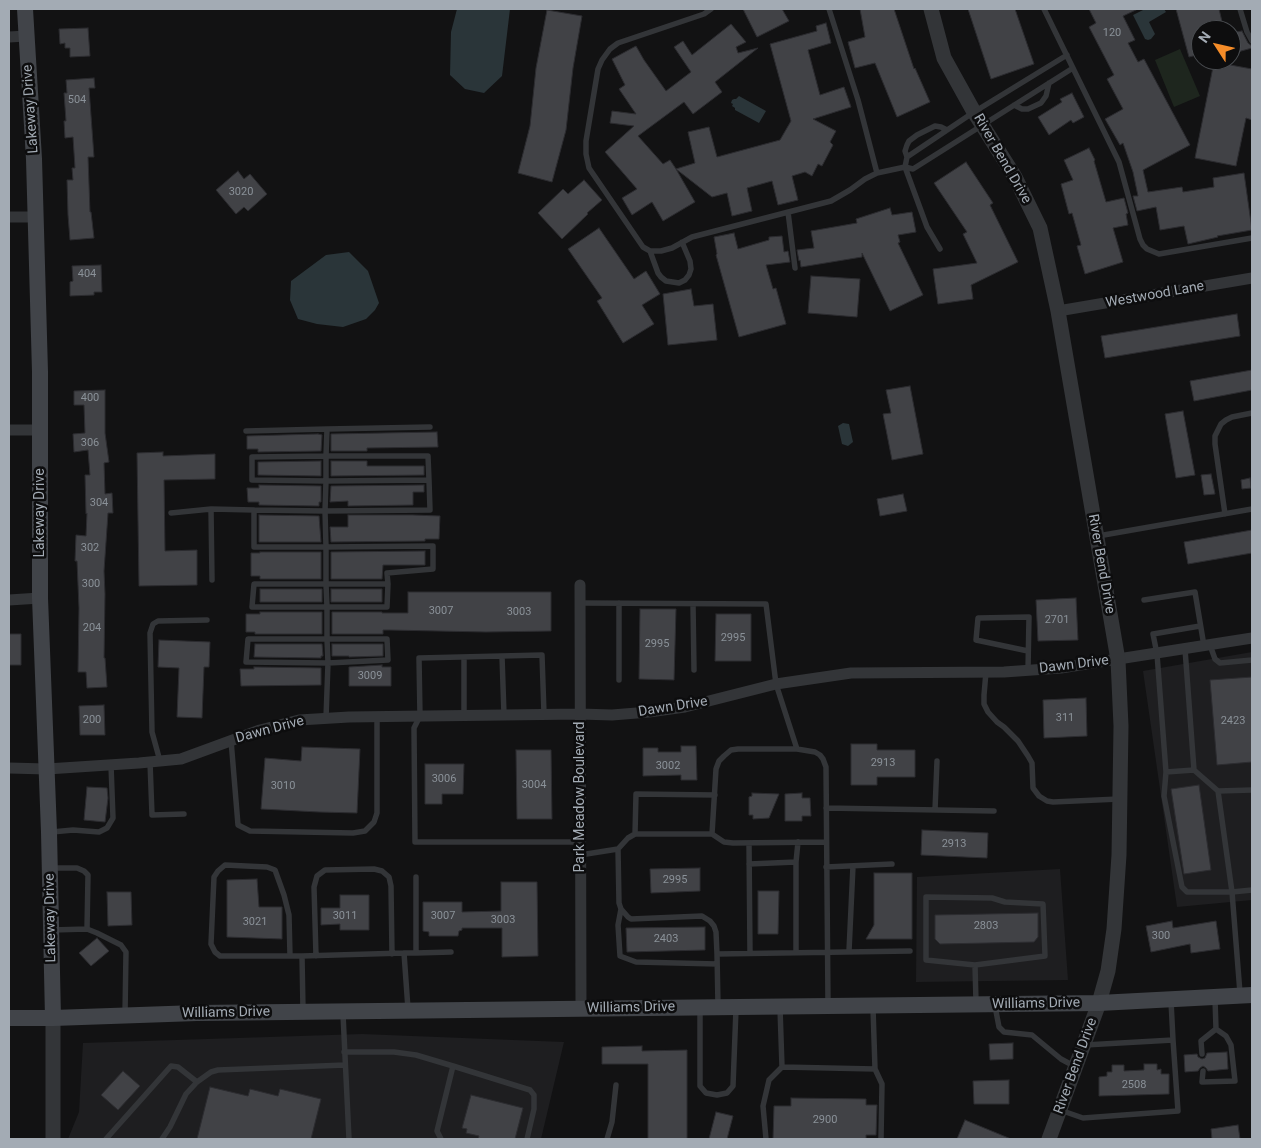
<!DOCTYPE html>
<html>
<head>
<meta charset="utf-8">
<style>
  body { margin:0 }
  #map { position:relative; width:1261px; height:1148px; overflow:hidden; background:#121213; font-family:Roboto,sans-serif }
  canvas { display:block }
  .frame { position:absolute; inset:0; border:10px solid #a3abb4; pointer-events:none }
  .north { position:absolute; left:1191px; top:20px; width:50px; height:50px; box-sizing:border-box; background:#0d0d0e; border:1px solid #494c50; border-radius:50%; rotate:305deg; font-size:14px; font-weight:700; line-height:20px; text-align:center; color:#a3abb4 }
  .north::after { content:''; display:block; margin:auto; width:18px; height:22px; background:#f58c28; clip-path:polygon(50% 0,100% 100%,50% 72%,0 100%) }
</style>
</head>
<body>
<div id="map">
<canvas width="1261" height="1148"></canvas>
<div class="frame"></div>
<div class="north">N</div>
</div>
<script>
const context = document.querySelector('canvas').getContext('2d');
context.lineJoin = 'round';
function fill(path, color) { context.fillStyle = color; context.fill(path, 'evenodd'); }
const toPath = rows => new Path2D(rows.map(r => 'M' + r).join(''));
function strokePath(path, color, width, dash) { context.strokeStyle = color; context.lineWidth = width; context.lineCap = dash ? 'butt' : 'round'; context.setLineDash(dash || []); context.stroke(path); }
function label(font, color, halo, rows, align = 'center') {
  context.font = font + ' Roboto,sans-serif'; context.lineWidth = 5; context.setLineDash([]); context.textBaseline = 'middle'; context.strokeStyle = halo; context.fillStyle = color; for (const [text, x, y, turn = 0] of rows) {
    context.save(); context.translate(x, y); context.rotate((+turn || 0) * Math.PI / 180); context.textAlign = isNaN(turn) ? turn : align; if (halo) context.strokeText(text, 0, 0); context.fillText(text, 0, 0); context.restore();
  }
}
fill(toPath([
  [1252,652,1252,900,1177,907,1143,671],
  [1060,869,1068,980,916,982,917,877],
  [362,1034,564,1042,541,1139,68,1139,79,1112,83,1043]
]), '#1e1e20');
fill(toPath([
  [1180,49,1200,96,1174,107,1155,60]
]), '#1e261e');
fill(toPath([
  [457,9,510,9,502,76,484,93,465,89,450,75,451,32],
  [1145,9,1164,9,1166,12,1149,22,1155,34,1151,39,1148,40,1145,39,1133,15],
  [739,96,766,111,759,123,735,110,735,108,732,106,733,104,731,103,732,100,734,99,736,99],
  [349,252,368,271,379,303,375,310,366,319,343,327,317,324,298,319,290,300,291,281,326,255],
  [843,423,849,424,853,442,848,446,842,444,838,426]
]), '#2a3539');
const building = toPath([
  [743,9,782,9,789,21,757,37,743,9],
  [860,9,894,9,914,69,915,68,930,102,897,117,875,63,855,68,848,42,865,37,860,9],
  [968,9,1015,9,1034,64,991,79,968,9],
  [1089,9,1138,9,1123,16,1135,40,1128,43,1138,62,1144,59,1190,145,1143,170,1148,192,1182,187,1183,192,1214,187,1213,178,1244,173,1252,230,1217,236,1218,237,1188,244,1184,226,1160,230,1156,207,1137,211,1133,196,1138,196,1133,172,1123,143,1120,145,1105,119,1123,109,1107,79,1114,75,1089,27,1096,23,1089,9],
  [1176,9,1219,9,1224,30,1201,30,1201,54,1189,57,1176,9],
  [547,10,582,16,573,68,566,130,552,182,518,173,530,126,536,68,547,10],
  [826,23,831,43,808,50,820,95,844,87,851,107,813,119,836,131,830,142,833,145,822,166,818,164,812,176,805,172,792,176,798,200,778,205,772,181,747,188,752,211,732,216,727,193,712,197,676,169,695,202,663,221,652,202,632,215,622,198,637,189,605,152,634,126,610,123,612,111,636,114,619,89,625,85,612,59,636,46,644,60,666,91,691,72,674,47,683,41,692,55,731,24,746,42,736,47,738,53,758,48,715,82,722,92,693,114,684,102,638,136,663,164,670,160,676,169,695,163,688,132,709,127,717,157,780,140,791,121,770,44,817,31,816,26,826,23],
  [88,28,90,56,70,57,70,48,65,48,65,43,60,44,59,29,88,28],
  [1242,31,1248,43,1252,46,1252,48,1234,53,1231,42,1231,33,1242,31],
  [1214,62,1252,69,1252,120,1246,118,1236,166,1195,158,1214,62],
  [94,78,95,88,89,88,94,157,88,157,90,212,91,212,94,238,70,240,68,215,67,180,73,180,72,168,75,168,73,137,65,138,64,121,66,121,64,93,67,93,66,80,94,78],
  [1072,93,1084,117,1073,123,1071,120,1049,135,1038,117,1062,102,1060,99,1072,93],
  [1089,148,1095,160,1094,161,1106,202,1124,198,1128,213,1126,214,1128,225,1113,228,1123,262,1085,274,1077,246,1081,245,1072,213,1069,214,1061,184,1073,180,1064,160,1089,148],
  [966,162,993,203,990,205,1018,262,971,285,973,299,938,304,933,269,977,263,963,234,967,232,934,183,966,162],
  [238,171,244,179,250,174,267,194,248,211,244,207,236,214,216,190,238,171],
  [584,180,602,200,587,213,588,214,562,239,538,213,563,189,568,194,584,180],
  [890,208,892,215,912,212,916,232,898,235,900,242,898,243,923,295,890,311,862,253,862,257,801,267,800,260,799,261,797,250,814,248,811,231,857,223,856,219,890,208],
  [599,228,634,279,646,271,660,294,642,305,654,324,623,343,597,301,602,298,568,249,599,228],
  [734,233,738,249,769,240,769,237,782,236,784,252,788,251,790,262,766,265,773,289,776,288,786,324,739,337,716,255,717,254,714,237,734,233],
  [101,265,102,292,94,292,94,295,70,296,70,282,73,281,72,266,101,265],
  [811,276,860,279,857,317,808,313,811,276],
  [691,289,694,306,713,304,717,340,668,345,663,294,691,289],
  [1237,314,1240,336,1105,358,1101,336,1237,314],
  [1252,370,1252,390,1194,401,1190,381,1252,370],
  [910,386,923,454,892,460,883,414,891,413,886,390,910,386],
  [105,390,105,433,109,462,104,463,105,494,112,493,113,513,108,513,104,571,105,594,104,658,105,658,107,687,87,688,86,672,78,672,79,608,77,561,75,561,76,535,86,536,87,513,86,514,85,475,90,475,88,450,74,452,73,434,85,433,84,405,74,405,74,391,105,390],
  [1183,411,1195,475,1176,478,1165,414,1183,411],
  [437,432,438,447,367,448,367,451,331,451,331,434,437,432],
  [318,434,322,435,321,451,258,452,258,449,247,449,247,436,318,434],
  [163,452,163,456,215,454,215,479,164,480,165,551,197,550,197,585,139,586,137,453,163,452],
  [321,461,321,476,258,475,258,462,321,461],
  [331,461,367,461,367,466,424,466,424,475,331,476,331,461],
  [1211,474,1215,494,1204,495,1201,475,1211,474],
  [1250,478,1251,488,1242,489,1241,480,1250,478],
  [259,485,321,486,321,502,319,502,319,506,259,505,259,502,248,502,247,488,259,488,259,485],
  [424,485,424,492,413,492,413,505,348,506,348,501,330,502,331,486,424,485],
  [903,494,907,511,880,516,877,499,903,494],
  [259,515,319,516,321,542,259,542,259,515],
  [348,515,413,515,440,516,439,539,425,539,425,541,331,542,330,527,348,527,348,515],
  [1252,530,1252,553,1188,564,1184,542,1252,530],
  [425,551,425,565,383,565,382,579,331,579,331,552,425,551],
  [260,552,321,552,321,579,260,579,260,576,251,576,251,553,260,553,260,552],
  [260,589,322,589,322,602,260,602,260,589],
  [331,589,382,589,382,602,331,602,331,589],
  [408,592,551,592,551,631,486,632,389,630,383,630,383,634,332,634,332,612,382,612,382,613,408,613,408,592],
  [1076,598,1078,640,1038,641,1036,600,1076,598],
  [640,609,676,609,674,680,639,679,640,609],
  [260,612,322,612,322,634,255,634,255,632,246,632,246,614,260,614,260,612],
  [716,614,751,614,751,661,715,661,716,614],
  [9,634,21,634,21,665,9,665,9,634],
  [159,640,210,642,209,667,204,667,202,718,177,717,179,668,158,667,159,640],
  [255,644,322,644,323,656,321,656,321,658,254,657,255,644],
  [332,644,383,644,383,656,349,657,349,656,332,656,332,644],
  [382,665,382,667,391,667,391,686,349,686,349,667,382,665],
  [254,667,321,668,321,685,241,686,240,669,254,669,254,667],
  [1252,677,1252,762,1217,765,1210,680,1252,677],
  [1086,698,1087,736,1044,738,1043,700,1086,698],
  [104,705,105,735,80,735,79,706,104,705],
  [851,744,877,744,877,750,915,750,915,777,877,777,877,785,851,785,851,744],
  [681,746,696,746,697,780,681,780,681,775,643,776,643,748,658,748,658,752,681,752,681,746],
  [302,747,360,749,357,813,319,812,261,809,265,758,301,761,302,747],
  [516,750,551,750,552,819,517,819,516,750],
  [425,764,464,764,463,794,442,794,442,804,425,804,425,764],
  [1199,785,1211,870,1184,874,1171,789,1199,785],
  [87,787,107,788,108,798,105,822,84,820,87,787],
  [752,793,779,794,769,818,753,819,753,815,749,815,749,797,752,796,752,793],
  [802,793,802,798,810,798,811,816,802,816,802,821,785,821,785,794,802,793],
  [922,830,988,833,987,858,921,855,922,830],
  [700,868,700,891,651,893,650,869,700,868],
  [874,873,912,873,912,939,866,939,874,925,874,873],
  [257,879,259,907,282,907,282,939,227,937,227,880,257,879],
  [501,882,537,882,538,956,502,957,502,928,462,928,462,930,459,931,458,936,429,936,429,932,423,931,423,902,462,902,462,912,501,911,501,882],
  [758,891,779,891,778,934,758,934,758,891],
  [107,892,131,892,132,925,108,926,107,892],
  [340,895,369,895,369,930,340,930,340,924,321,925,321,908,340,908,340,895],
  [1038,913,1038,937,1034,942,940,944,935,939,935,915,1038,913],
  [1172,921,1173,928,1216,921,1220,949,1191,953,1190,944,1151,952,1146,926,1172,921],
  [705,927,705,950,627,952,626,928,705,927],
  [97,938,109,951,91,966,79,953,97,938],
  [1013,1043,1013,1059,990,1060,989,1044,1013,1043],
  [642,1046,642,1051,687,1050,687,1139,648,1139,648,1064,602,1064,602,1047,642,1046],
  [1227,1052,1228,1069,1208,1071,1206,1068,1203,1066,1200,1068,1198,1071,1185,1072,1184,1055,1197,1054,1198,1057,1202,1059,1205,1058,1207,1053,1227,1052],
  [1144,1064,1157,1064,1157,1070,1161,1069,1161,1074,1169,1074,1169,1094,1099,1096,1099,1077,1107,1076,1107,1072,1112,1072,1112,1065,1124,1065,1124,1071,1144,1070,1144,1064],
  [123,1071,140,1086,118,1110,101,1095,123,1071],
  [1009,1080,1009,1104,974,1104,973,1081,1009,1080],
  [210,1087,248,1096,250,1089,278,1096,280,1089,321,1099,311,1139,197,1139,210,1087],
  [471,1095,523,1108,515,1139,478,1139,479,1136,466,1133,467,1129,462,1128,471,1095],
  [791,1098,866,1099,866,1105,877,1105,876,1135,866,1135,866,1139,773,1139,774,1106,791,1106,791,1098],
  [716,1112,733,1116,727,1139,709,1139,716,1112],
  [965,1120,1011,1139,957,1139,965,1120],
  [1238,1125,1240,1139,1212,1139,1211,1129,1238,1125]
]);
fill(building, '#414246');
strokePath(building, '#2c2c30', 1);
strokePath(toPath([
  [711,9,704,14,618,43,610,49,602,60,598,69,586,141,586,154,589,168,643,247,650,251,661,251,672,248,692,237,831,201,850,190,865,179,877,173,905,167,913,169,1073,68],
  [829,9,858,100,877,173],
  [1044,9,1119,162,1140,239,1143,245,1147,249,1159,254,1252,238],
  [1240,9,1247,32,1252,41],
  [1014,105,1022,109,1028,109,1041,103,1046,96,1049,83],
  [907,157,905,151,907,145,909,141,917,135,935,126,941,127,947,130],
  [788,212,795,268],
  [940,249,927,227,905,167,907,157,974,112,1067,55],
  [650,251,658,273,661,277,666,281,679,283,685,280,689,275,691,269,690,261,682,242],
  [246,431,327,429],
  [211,509,212,580],
  [171,513,211,509,254,510],
  [1225,514,1215,444,1215,436,1221,424,1226,420,1232,417,1252,413],
  [1098,536,1252,509],
  [388,584,326,584,327,607,387,607,388,584,387,573,433,569,433,546,326,547,325,511,430,510,429,480],
  [1144,600,1195,592,1204,646],
  [580,603,766,604,776,684,797,749,815,752,820,755,823,759,826,767,828,1004],
  [693,604,694,670],
  [1200,626,1153,634,1157,654,1166,772,1164,796,1182,887,1187,892,1232,892,1252,890],
  [327,639,387,639,388,660,328,663,327,639],
  [1210,645,1215,659,1220,663,1252,660],
  [1185,649,1194,770,1218,791,1252,790],
  [502,656,504,715],
  [464,657,464,716],
  [1028,670,1029,617,978,618,976,640,1028,651],
  [986,672,984,695,984,704,988,712,997,722,1004,727,1018,741,1028,756,1032,763,1033,788,1039,796,1047,801,1053,802,1119,799],
  [619,680,619,603],
  [544,714,542,655,419,658,420,716,414,728,415,842,580,842],
  [326,718,328,663,246,662,248,639,327,639,327,607,252,607,254,584,326,584,326,547,254,547,254,510,325,511,326,481,252,480,252,457,326,456,428,456,429,480,326,481,326,456,327,429,430,427],
  [231,740,238,825,250,831,353,833,365,831,374,822,377,813,377,716],
  [160,761,152,732,150,633,153,624,158,621,207,620],
  [150,762,152,815,184,814],
  [1166,772,1194,770],
  [1218,791,1232,892,1240,993],
  [826,808,994,811],
  [935,810,937,761],
  [52,832,73,830,99,832,107,828,113,818,111,765],
  [635,834,636,794,715,795],
  [712,834,716,769,719,761,724,756,731,750,738,749,797,749],
  [749,843,750,953],
  [618,849,619,903,621,909,628,917,631,919,702,916,710,921,714,926,716,932,717,954],
  [580,855,618,849,628,838,635,834,712,834,724,842,733,843,826,842],
  [796,862,798,842],
  [749,864,796,862,796,952],
  [826,867,892,864],
  [51,868,77,868,84,871,88,875,87,929],
  [621,909,618,925,620,956,636,962,717,964],
  [52,930,87,929,97,933,121,945,126,952,125,1014],
  [849,951,853,866],
  [416,953,451,952],
  [290,956,289,915,284,895,275,870,267,867,225,865,218,871,214,877,211,944,215,952,220,956,302,956],
  [316,956,314,887,317,876,325,870,374,869,382,871,389,877,391,886,392,954],
  [975,965,1045,956,1043,904,1005,902,992,898,926,897,926,960,975,965,976,1002],
  [1215,999,1216,1029],
  [718,1005,717,954,910,951],
  [995,1006,999,1027,1004,1032,1032,1035,1061,1059,1074,1066],
  [780,1008,782,1067,875,1069,873,1008],
  [408,1009,404,953,416,953,416,877],
  [303,1010,302,956,404,953],
  [700,1010,700,1086,706,1093,717,1095,727,1093,733,1086,736,1009],
  [343,1014,349,1139],
  [1085,1045,1173,1040,1171,1001],
  [344,1052,394,1052,416,1055,453,1066,437,1131,441,1139],
  [1202,1054,1201,1041,1216,1029,1226,1036,1231,1045,1235,1081,1202,1082,1203,1071],
  [453,1066,530,1090,534,1095,534,1109,527,1139],
  [875,1069,882,1084,881,1139],
  [1060,1110,1083,1118,1178,1111,1173,1040],
  [106,1139,171,1066,178,1067,197,1082],
  [162,1139,170,1127,186,1094,197,1082,211,1072,218,1070,345,1065],
  [607,1139,612,1122,616,1085],
  [766,1139,763,1106,769,1080,782,1067]
]), '#333538', 5.5);
strokePath(toPath([
  [9,37,26,36],
  [9,217,36,217],
  [1058,311,1252,278],
  [9,430,40,430],
  [580,585,581,1009],
  [9,600,40,598],
  [9,768,47,769,139,763,181,759,260,730,299,720,349,717,580,714,612,715,649,712,685,707,776,684,851,673,1004,672,1061,668,1252,638]
]), '#333538', 11);
strokePath(toPath([
  [931,9,944,58,974,112,1015,177,1040,228,1058,311,1118,660,1121,726,1119,855,1114,929,1108,971,1099,1003,1049,1139],
  [53,1018,53,1139]
]), '#333538', 15);
strokePath(toPath([
  [25,9,34,159,40,372,40,598,49,832,53,1018],
  [9,1018,53,1018,197,1013,1099,1003,1252,995]
]), '#414449', 16);
label('11px', '#8a9198', null, [
  ["120",1112,33],
  ["504",77,100],
  ["3020",241,192],
  ["404",87,274],
  ["400",90,398],
  ["306",90,443],
  ["304",99,503],
  ["302",90,548],
  ["300",91,584],
  ["3007",441,611],
  ["3003",519,612],
  ["2701",1057,620],
  ["204",92,628],
  ["2995",733,638],
  ["2995",657,644],
  ["3009",370,676],
  ["311",1065,718],
  ["200",92,720],
  ["2423",1233,721],
  ["2913",883,763],
  ["3002",668,766],
  ["3006",444,779],
  ["3004",534,785],
  ["3010",283,786],
  ["2913",954,844],
  ["2995",675,880],
  ["3011",345,916],
  ["3007",443,916],
  ["3003",503,920],
  ["3021",255,922],
  ["2803",986,926],
  ["300",1161,936],
  ["2403",666,939],
  ["2508",1134,1085],
  ["2900",825,1120]
]);
label('14px', '#a3abb4', '#0d0d0e', [
  ["Lakeway Drive",31,109,-94],
  ["River Bend Drive",1002,159,60],
  ["Westwood Lane",1155,295,-10],
  ["Lakeway Drive",40,513,-90],
  ["River Bend Drive",1101,564,80],
  ["Dawn Drive",1074,665,-7],
  ["Dawn Drive",673,707,-9],
  ["Dawn Drive",270,730,-15],
  ["Park Meadow Boulevard",580,797,-90],
  ["Lakeway Drive",51,918,-91],
  ["Williams Drive",1036,1004,-1],
  ["Williams Drive",631,1008,-1],
  ["Williams Drive",226,1013,-1],
  ["River Bend Drive",1076,1066,-70]
]);
</script>
</body>
</html>
